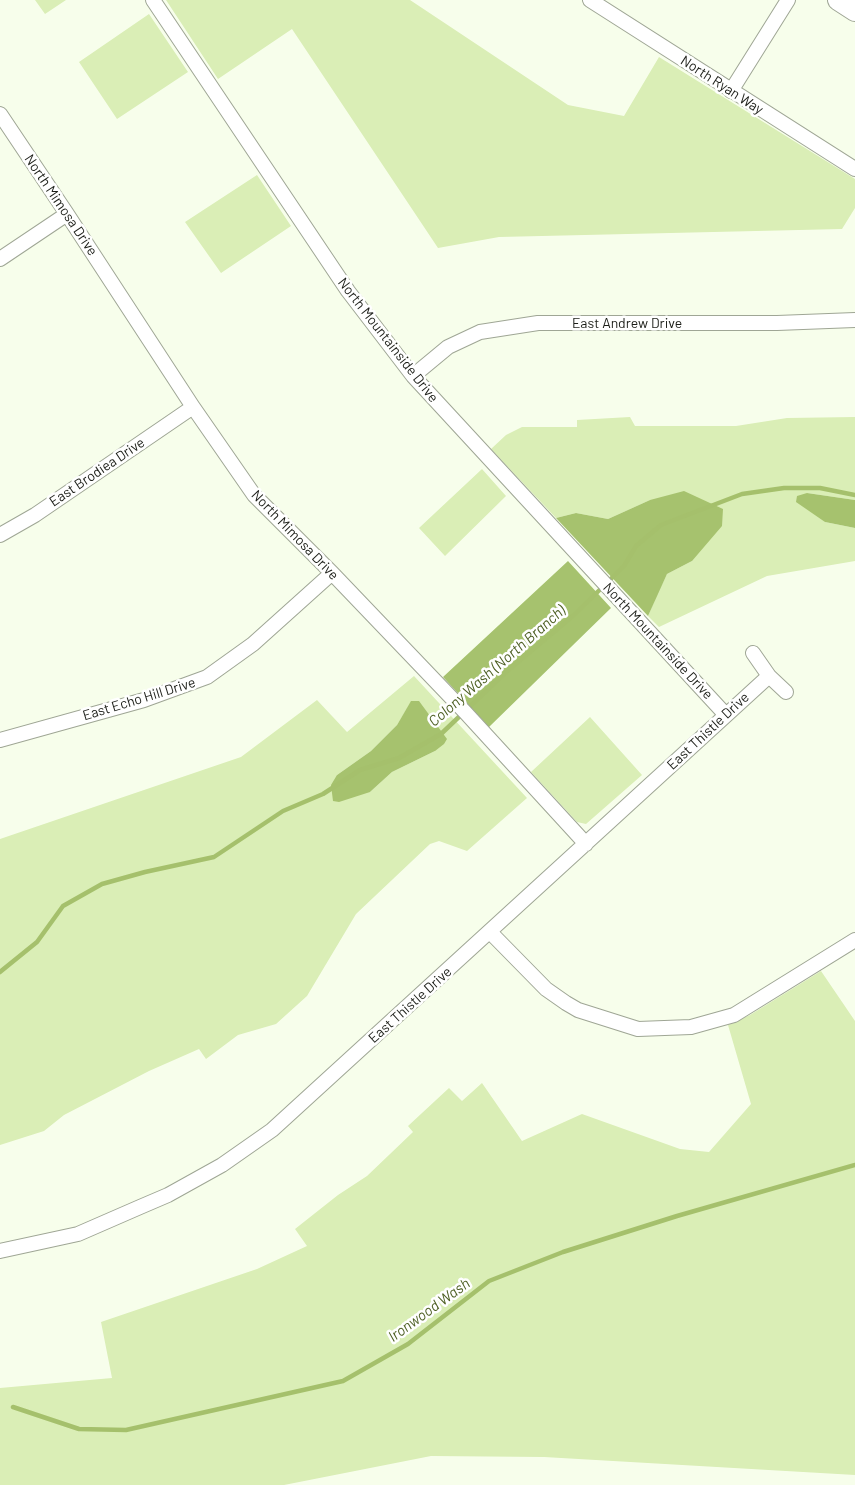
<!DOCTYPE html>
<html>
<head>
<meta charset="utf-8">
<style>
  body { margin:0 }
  canvas { display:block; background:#f7feeb }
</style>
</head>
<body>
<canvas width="855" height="1485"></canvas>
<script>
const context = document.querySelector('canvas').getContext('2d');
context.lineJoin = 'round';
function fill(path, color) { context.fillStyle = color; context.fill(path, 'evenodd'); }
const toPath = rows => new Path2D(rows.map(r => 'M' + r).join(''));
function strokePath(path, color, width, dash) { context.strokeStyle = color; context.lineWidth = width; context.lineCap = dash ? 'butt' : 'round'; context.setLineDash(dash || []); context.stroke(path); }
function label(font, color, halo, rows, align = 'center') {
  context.font = font + ' Barlow,sans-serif'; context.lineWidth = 5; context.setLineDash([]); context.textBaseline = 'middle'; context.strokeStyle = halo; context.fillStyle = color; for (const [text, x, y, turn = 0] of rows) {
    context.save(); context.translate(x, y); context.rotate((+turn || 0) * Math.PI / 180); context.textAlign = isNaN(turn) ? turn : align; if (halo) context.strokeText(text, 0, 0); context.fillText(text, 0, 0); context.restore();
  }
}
fill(toPath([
  [35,0,66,0,45,14],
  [166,0,410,0,568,105,624,116,659,57,855,179,855,208,842,229,499,237,438,248,292,29,218,79],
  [149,14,188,72,117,119,79,62],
  [257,175,291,226,221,273,185,222],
  [630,417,635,426,736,426,787,418,855,417,855,500,807,493,825,522,855,528,855,561,767,576,659,627,648,616,659,590,667,574,692,561,650,500,608,519,576,513,556,518,491,449,506,435,522,427,577,427,577,420],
  [482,469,506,496,445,556,419,528],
  [414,676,527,798,467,851,439,841,430,844,356,914,307,996,276,1024,238,1035,206,1059,199,1049,149,1071,64,1115,44,1131,0,1145,0,839,241,757,317,700,347,732],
  [411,702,435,751,392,772,370,792,337,775,371,751,397,725],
  [590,717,642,775,586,824,577,822,531,772],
  [821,971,855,1021,855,1475,544,1457,431,1456,284,1485,0,1485,0,1388,112,1378,101,1322,257,1269,307,1246,295,1229,338,1195,367,1176,413,1132,408,1126,449,1088,462,1101,482,1083,522,1141,582,1114,680,1149,709,1152,751,1104,728,1025,750,1015]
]), '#daeeb6');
fill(toPath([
  [684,491,723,509,722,526,692,561,667,574,648,616,556,518,576,513,608,519,650,500],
  [807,493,855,500,855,528,825,522,796,502,797,496],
  [568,561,611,608,489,727,443,677],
  [411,701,419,701,447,739,444,744,435,751,392,772,370,792,339,802,333,801,331,785,337,775,371,751,397,725]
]), '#a6c26e');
strokePath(toPath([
  [0,972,37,942,63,906,102,884,145,872,214,857,283,811,323,794,360,770,399,758,441,734,505,673,574,615,624,566,636,546,661,525,742,494,784,488,820,488,855,495],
  [13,1407,79,1429,126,1430,343,1381,408,1344,489,1281,563,1252,677,1216,855,1165]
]), '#a5c06c', 4.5);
const minor = toPath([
  [153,0,348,291,413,376,725,714],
  [590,0,855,169],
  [731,91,788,0],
  [0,114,67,214,193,407,254,495,332,573,465,712,586,844],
  [0,259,67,214],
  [413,376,448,347,480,332,538,323,777,323,855,320],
  [0,535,35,515,193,407],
  [753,653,769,676,786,692],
  [0,740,144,700,207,677,253,644,332,573],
  [490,932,546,989,566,1003,578,1010,638,1029,691,1027,734,1015,855,940],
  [0,1251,78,1234,140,1207,168,1195,222,1165,272,1130,769,676]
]);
const secondary = toPath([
  [838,0,855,11]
]);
strokePath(minor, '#9fa695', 16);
strokePath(secondary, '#9fa695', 22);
strokePath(minor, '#fff', 14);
strokePath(secondary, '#fff', 20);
label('14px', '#1c1e18', '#fff', [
  ["North Ryan Way",722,85,33],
  ["North Mimosa Drive",61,205,56],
  ["East Andrew Drive",627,323],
  ["North Mountainside Drive",388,340,52],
  ["East Brodiea Drive",97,472,-34],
  ["North Mimosa Drive",295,535,46],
  ["North Mountainside Drive",658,641,47],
  ["East Echo Hill Drive",139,699,-17],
  ["East Thistle Drive",708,731,-43],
  ["East Thistle Drive",410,1005,-42]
]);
label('italic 15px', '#4e6024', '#fff', [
  ["Colony Wash (North Branch)",497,666,-41],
  ["Ironwood Wash",429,1310,-36]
]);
</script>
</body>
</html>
